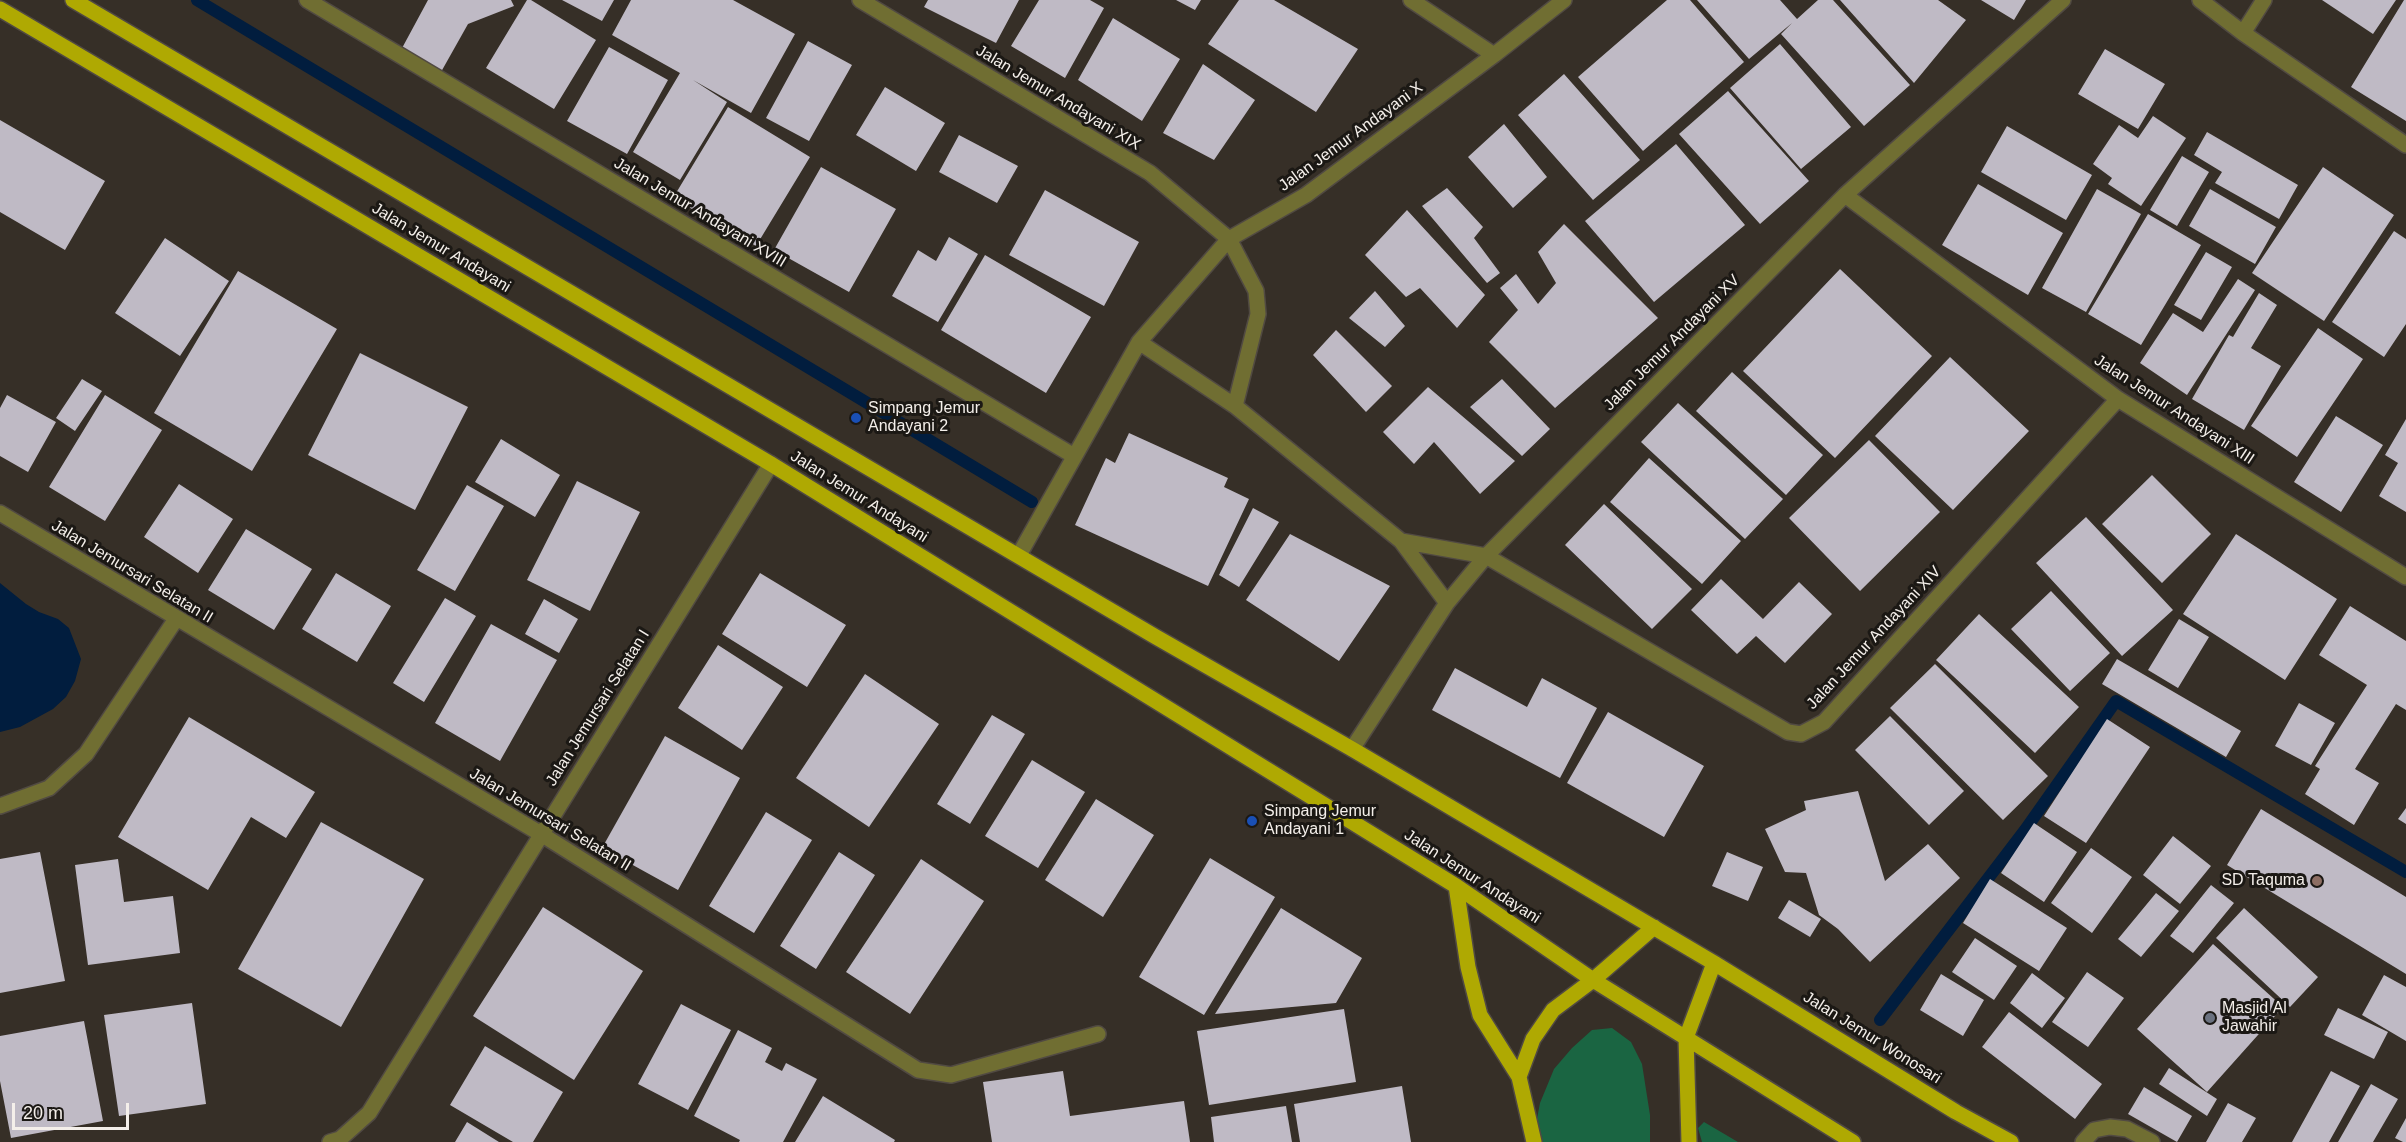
<!DOCTYPE html>
<html>
<head>
<meta charset="utf-8">
<style>
  body { margin:0 }
  #map { position:relative; width:2406px; height:1142px; overflow:hidden; background:#362f27; font-family:Helvetica,sans-serif }
  canvas { display:block }
  .scale { position:absolute; left:12px; top:1103px; width:117px; height:27px; box-sizing:border-box; border:3px solid #f4efea; border-top:0; padding-left:8px; font-size:18px; line-height:21px; white-space:nowrap; color:#f4efea; -webkit-text-stroke:4px #1b1814; paint-order:stroke }
</style>
</head>
<body>
<div id="map">
<canvas width="2406" height="1142"></canvas>
<div class="scale">20 m</div>
</div>
<script>
const context = document.querySelector('canvas').getContext('2d');
context.lineJoin = 'round';
function fill(path, color) { context.fillStyle = color; context.fill(path, 'evenodd'); }
const toPath = rows => new Path2D(rows.map(r => 'M' + r).join(''));
function strokePath(path, color, width, dash) { context.strokeStyle = color; context.lineWidth = width; context.lineCap = dash ? 'butt' : 'round'; context.setLineDash(dash || []); context.stroke(path); }
function label(font, color, halo, rows, align = 'center') {
  context.font = font + ' Helvetica,sans-serif'; context.lineWidth = 6; context.setLineDash([]); context.textBaseline = 'middle'; context.strokeStyle = halo; context.fillStyle = color; for (const [text, x, y, turn = 0] of rows) {
    context.save(); context.translate(x, y); context.rotate((+turn || 0) * Math.PI / 180); context.textAlign = isNaN(turn) ? turn : align; if (halo) context.strokeText(text, 0, 0); context.fillText(text, 0, 0); context.restore();
  }
}
fill(toPath([
  [1612,1028,1631,1042,1642,1064,1650,1115,1650,1142,1537,1142,1535,1129,1540,1103,1554,1069,1572,1048,1592,1030],
  [1704,1122,1738,1142,1702,1142,1698,1128]
]), '#1a6542');
fill(toPath([
  [0,583,26,604,39,612,58,619,69,628,81,659,75,681,66,697,53,709,20,727,0,732]
]), '#011d3e');
strokePath(toPath([
  [197,0,1032,502],
  [1880,1020,2025,830,2116,701,2406,872]
]), '#011d3e', 12);
fill(toPath([
  [428,0,511,0,514,6,468,24,441,72,401,50],
  [527,0,531,0,596,40,554,109,486,68],
  [562,0,614,0,602,21],
  [631,0,733,0,795,34,751,113,693,80,727,102,680,180,633,152,680,73,612,35],
  [928,0,1019,0,996,43,924,7],
  [1039,0,1090,0,1104,8,1065,78,1011,46],
  [1176,0,1201,0,1195,10],
  [1239,0,1274,0,1358,49,1316,112,1208,44],
  [1667,0,1690,0,1744,62,1643,151,1578,77],
  [1697,0,1780,0,1797,19,1818,0,1833,0,1910,85,1864,126,1781,34,1792,23,1749,59],
  [1840,0,1938,0,1966,20,1914,83],
  [1981,0,2026,0,2014,20],
  [2322,0,2396,0,2373,34],
  [2404,0,2406,0,2406,121,2351,87],
  [1113,18,1180,59,1142,121,1078,80],
  [808,41,852,65,809,141,766,118],
  [1780,44,1851,127,1801,169,1730,88],
  [609,47,668,80,627,154,567,121],
  [2105,49,2165,84,2138,129,2078,94],
  [1203,64,1255,100,1214,160,1163,133],
  [1564,74,1640,160,1593,200,1518,115],
  [885,87,945,123,916,171,856,135],
  [1728,91,1809,181,1760,224,1679,134],
  [728,107,810,157,756,246,673,198],
  [2153,116,2186,138,2141,206,2108,184,2112,178,2093,164,2119,125,2138,138],
  [0,120,105,181,65,250,0,212],
  [1504,124,1547,177,1513,208,1468,157],
  [2007,126,2092,175,2066,220,1981,172],
  [2207,132,2298,185,2279,219,2215,183,2222,172,2194,155],
  [959,135,1018,166,997,203,939,172],
  [1676,144,1745,225,1654,302,1585,221],
  [2182,156,2209,172,2177,226,2150,210],
  [821,167,896,209,849,292,774,250],
  [2323,167,2394,215,2324,321,2252,273],
  [1978,184,2063,233,2028,295,1942,245],
  [1447,188,1483,227,1474,238,1500,273,1487,283,1422,206],
  [2097,189,2141,214,2086,312,2042,288],
  [2210,189,2276,227,2255,264,2189,226],
  [1045,190,1139,242,1104,306,1009,255],
  [1407,210,1485,295,1457,328,1420,288,1406,297,1365,255],
  [2148,214,2201,245,2141,345,2088,314],
  [1564,224,1658,318,1555,408,1489,342,1518,310,1500,288,1516,274,1538,304,1556,283,1538,252],
  [2394,231,2406,239,2406,324,2384,357,2332,322],
  [949,237,978,254,938,322,892,296,918,250,936,261],
  [165,238,229,281,180,356,115,313],
  [2206,252,2232,267,2201,320,2174,305],
  [985,255,1091,317,1046,393,941,330],
  [1840,269,1932,356,1835,458,1743,371],
  [238,271,337,329,252,471,154,413],
  [2238,279,2255,290,2187,395,2140,363,2173,313,2203,332],
  [1375,291,1405,326,1385,347,1349,318],
  [2259,293,2277,305,2251,348,2281,366,2244,430,2192,399,2229,335,2233,337],
  [2318,328,2363,359,2297,457,2251,426],
  [1336,330,1392,386,1366,412,1313,355],
  [360,353,468,407,415,510,308,455],
  [1950,357,2029,431,1953,510,1875,436],
  [1732,372,1823,455,1786,495,1696,411],
  [82,379,102,391,75,431,56,418],
  [1502,379,1550,429,1522,456,1470,407],
  [1428,387,1515,461,1480,494,1434,442,1414,464,1383,432],
  [7,395,56,422,28,472,0,456,0,408],
  [105,395,162,430,105,521,49,487],
  [1678,403,1783,499,1745,539,1641,442],
  [2336,416,2383,445,2341,512,2294,482],
  [2406,419,2406,512,2379,496,2398,463,2385,455],
  [1129,433,1228,478,1224,487,1249,499,1208,586,1075,525,1106,458,1115,463],
  [501,439,560,475,535,517,475,482],
  [1869,440,1940,512,1860,591,1789,518],
  [1649,458,1741,541,1702,584,1610,502],
  [2152,475,2211,534,2162,583,2102,524],
  [577,481,640,512,590,611,527,580],
  [179,484,233,519,198,573,144,537],
  [467,485,504,506,455,591,417,570],
  [1604,504,1692,589,1652,629,1565,545],
  [1253,508,1279,522,1239,587,1219,575],
  [2086,517,2173,610,2122,656,2036,563],
  [246,529,312,569,274,630,208,590],
  [1290,534,1390,586,1339,661,1246,600],
  [2236,534,2337,599,2285,680,2183,614],
  [336,573,391,606,357,662,302,629],
  [760,573,846,625,807,687,722,634],
  [1721,579,1763,619,1799,582,1832,614,1785,663,1756,636,1737,654,1691,610],
  [2051,591,2110,653,2070,691,2011,629],
  [445,598,476,616,424,702,393,683],
  [544,599,578,619,559,653,525,634],
  [2350,606,2406,641,2406,710,2396,704,2355,769,2379,783,2354,825,2305,794,2320,769,2315,766,2367,685,2319,655],
  [1979,614,2079,707,2035,753,1936,660],
  [2179,619,2209,637,2178,688,2148,670],
  [491,624,557,660,500,761,435,723],
  [718,645,783,687,742,750,678,708],
  [2117,659,2241,731,2226,757,2102,684],
  [1935,664,2048,776,2003,820,1890,708],
  [1455,668,1527,707,1542,678,1597,708,1560,778,1432,710],
  [865,674,939,724,869,827,796,778],
  [2299,703,2335,723,2311,765,2275,746],
  [1608,712,1704,766,1664,837,1567,783],
  [992,715,1025,734,970,824,937,804],
  [1890,716,1964,791,1929,825,1855,750],
  [189,717,315,792,286,838,251,817,208,890,118,837],
  [2107,719,2150,747,2086,843,2044,816],
  [665,736,740,778,678,890,602,848],
  [1032,760,1085,792,1038,868,985,836],
  [1858,791,1885,881,1928,844,1960,878,1870,962,1838,929,1819,915,1806,873,1785,872,1765,829,1806,810,1804,801],
  [1096,799,1154,835,1103,917,1045,880],
  [2406,808,2406,824,2398,819],
  [2261,809,2406,897,2406,974,2227,865],
  [766,812,812,840,754,933,709,906],
  [321,822,424,879,341,1027,238,969],
  [2034,823,2077,852,2044,902,2001,873],
  [2173,836,2211,866,2180,904,2143,875],
  [2091,848,2132,877,2092,933,2051,903],
  [40,852,65,981,0,993,0,859],
  [839,852,875,875,816,969,780,946],
  [1727,852,1763,867,1748,901,1712,886],
  [1210,858,1275,897,1204,1015,1139,977],
  [118,859,124,902,173,896,180,953,88,965,75,865],
  [921,859,984,901,910,1014,846,972],
  [1990,879,2067,928,2039,971,1963,923],
  [2211,885,2234,903,2193,953,2170,936],
  [2156,893,2179,911,2141,957,2118,939],
  [1789,900,1821,919,1810,937,1778,918],
  [543,907,643,971,574,1080,473,1016],
  [1281,908,1362,958,1336,1003,1215,1014],
  [2244,908,2318,977,2290,1007,2216,938],
  [1975,938,2017,966,1994,1000,1952,972],
  [2213,944,2283,1007,2207,1092,2137,1029],
  [2087,972,2124,998,2088,1047,2052,1022],
  [2032,973,2065,998,2042,1028,2010,1003],
  [1941,974,1984,1000,1963,1036,1920,1010],
  [2384,975,2406,987,2406,1041,2362,1015],
  [192,1003,206,1104,119,1116,104,1015],
  [681,1004,731,1030,688,1110,638,1084],
  [2338,1008,2388,1032,2374,1059,2324,1035],
  [1344,1009,1356,1082,1209,1105,1197,1031],
  [2009,1012,2102,1084,2075,1119,1982,1047],
  [84,1021,103,1121,11,1138,0,1081,0,1036],
  [738,1030,772,1048,765,1062,782,1071,786,1063,817,1079,783,1142,739,1142,740,1140,694,1116],
  [485,1046,563,1092,533,1142,513,1142,450,1105],
  [2169,1068,2217,1099,2207,1116,2159,1084],
  [1063,1071,1070,1116,1184,1101,1190,1142,992,1142,983,1082],
  [2331,1071,2360,1086,2329,1142,2292,1142],
  [2371,1084,2398,1099,2373,1142,2338,1142],
  [1402,1086,1411,1142,1300,1142,1294,1104],
  [2144,1087,2192,1116,2177,1142,2128,1114],
  [823,1096,895,1140,894,1142,795,1142],
  [2228,1103,2256,1118,2242,1142,2206,1142],
  [1286,1106,1292,1142,1214,1142,1211,1117],
  [2406,1118,2406,1142,2403,1142,2395,1138],
  [467,1122,499,1142,455,1142]
]), '#bfbac5');
const minor = toPath([
  [307,0,1074,456],
  [860,0,1150,173,1229,239,1256,291,1258,314,1235,406],
  [1411,0,1494,55],
  [2200,0,2243,33,2406,145],
  [2243,33,2264,0],
  [1845,195,2118,399,2406,577],
  [1139,342,1235,406,1401,541,1447,603],
  [0,513,541,834,918,1070,951,1075,1098,1034],
  [1401,541,1486,556,1788,732,1801,734,1824,722,2118,399],
  [1019,555,1139,342,1229,239,1306,195,1494,55,1564,0],
  [1352,749,1447,603,1486,556,1845,195,2063,0],
  [0,806,49,788,86,754,176,619],
  [330,1142,340,1139,369,1113,771,464],
  [2083,1142,2094,1130,2110,1127,2127,1129,2152,1142]
]);
const major = toPath([
  [73,0,1156,637,1352,749,1714,963,1956,1112,2011,1142],
  [0,9,771,464,1456,886,1593,980,1853,1142],
  [1456,886,1468,967,1480,1015,1519,1077],
  [1534,1142,1519,1077,1533,1039,1553,1010,1593,980,1654,927],
  [1689,1142,1686,1038,1714,963]
]);
strokePath(minor, '#514a42', 18);
strokePath(major, '#514a42', 18);
strokePath(minor, '#706e32', 15);
strokePath(major, '#afa902', 15);
for (const [x, y, r, color] of [
  [856,418,6,"#1a4fb4"],
  [1252,821,6,"#1a4fb4"],
  [2317,881,6,"#8d6e63"],
  [2210,1018,6,"#6b7280"]
]) { const dot = new Path2D(); dot.arc(x, y, r, 0, 2 * Math.PI); context.fillStyle = color; context.fill(dot); strokePath(dot, '#1b1814', 2); }
label('16px', '#f4efea', '#1b1814', [
  ["Jalan Jemur Andayani XIX",1058,98,31],
  ["Jalan Jemur Andayani X",1351,137,-36],
  ["Jalan Jemur Andayani XVIII",700,213,31],
  ["Jalan Jemur Andayani",441,248,31],
  ["Jalan Jemur Andayani XV",1672,343,-45],
  ["Jalan Jemur Andayani XIII",2174,410,33],
  ["Jalan Jemur Andayani",859,497,32],
  ["Jalan Jemursari Selatan II",132,572,31],
  ["Jalan Jemur Andayani XIV",1874,638,-47],
  ["Jalan Jemursari Selatan I",598,708,-58],
  ["Jalan Jemursari Selatan II",550,820,31],
  ["Jalan Jemur Andayani",1472,877,33],
  ["Jalan Jemur Wonosari",1872,1038,32]
]);
label('16px', '#f4efea', '#1b1814', [
  ["Simpang Jemur",868,409],
  ["Andayani 2",868,427],
  ["Simpang Jemur",1264,812],
  ["Andayani 1",1264,830],
  ["SD Taquma",2305,881,"right"],
  ["Masjid Al",2222,1009],
  ["Jawahir",2222,1027]
], 'left');
</script>
</body>
</html>
